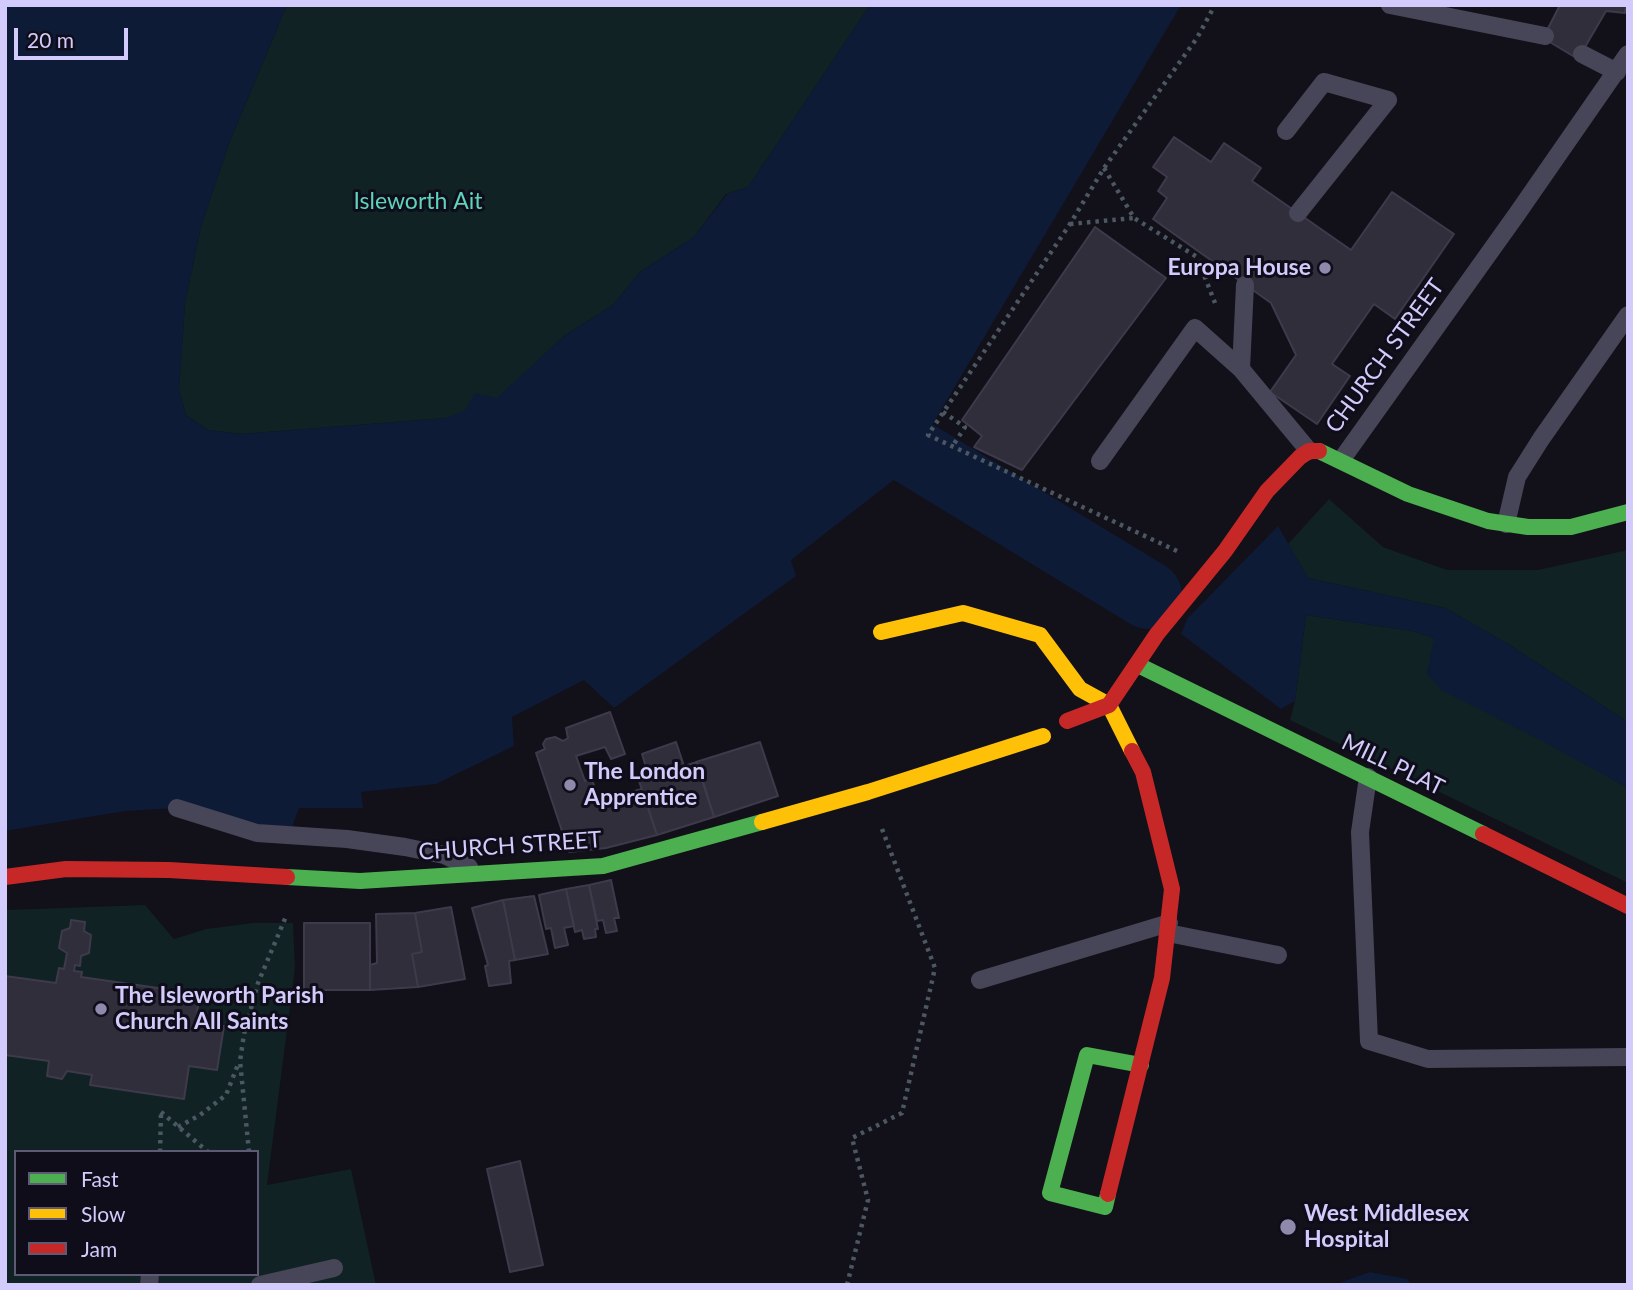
<!DOCTYPE html>
<html>
<head>
<meta charset="utf-8">
<style>
  body { margin:0 }
  #map { position:relative; width:1633px; height:1290px; overflow:hidden; background:#121018; font-family:Lato,sans-serif }
  canvas { display:block }
  .frame { position:absolute; inset:0; border:7px solid #d2cbfb; pointer-events:none }
  .legend { position:absolute; left:14px; top:1150px; width:245px; height:126px; box-sizing:border-box; background:#100d1b; border:2px solid #5e5975; margin:0; padding:9px 12px; list-style:none; font-size:21px; color:#d2cbfb }
  .legend li { display:flex; align-items:center; gap:14px; height:35px }
  .legend b { width:35px; border:2px solid #5e5975 }
  .scale { position:absolute; left:14px; top:28px; width:114px; height:32px; box-sizing:border-box; border:4px solid #d2cbfb; border-top:0; padding-left:9px; font-size:21px; line-height:24px; white-space:nowrap; color:#d2cbfb; -webkit-text-stroke:5px #100d1b; paint-order:stroke }
</style>
</head>
<body>
<div id="map">
<canvas width="1633" height="1290"></canvas>
<div class="frame"></div>
<ul class="legend">
<li><b style="height:9px;background:#4caf50"></b>Fast</li>
<li><b style="height:9px;background:#ffc107"></b>Slow</li>
<li><b style="height:9px;background:#c62828"></b>Jam</li>
</ul>
<div class="scale">20 m</div>
</div>
<script>
const context = document.querySelector('canvas').getContext('2d');
context.lineJoin = 'round';
function fill(path, color) { context.fillStyle = color; context.fill(path, 'evenodd'); }
const toPath = rows => new Path2D(rows.map(r => 'M' + r).join(''));
function strokePath(path, color, width, dash) { context.strokeStyle = color; context.lineWidth = width; context.lineCap = dash ? 'butt' : 'round'; context.setLineDash(dash || []); context.stroke(path); }
function label(font, color, halo, rows, align = 'center') {
  context.font = font + ' Lato,sans-serif'; context.lineWidth = 6; context.setLineDash([]); context.textBaseline = 'middle'; context.strokeStyle = halo; context.fillStyle = color; for (const [text, x, y, turn = 0] of rows) {
    context.save(); context.translate(x, y); context.rotate((+turn || 0) * Math.PI / 180); context.textAlign = isNaN(turn) ? turn : align; if (halo) context.strokeText(text, 0, 0); context.fillText(text, 0, 0); context.restore();
  }
}
fill(toPath([
  [287,5,870,5,748,187,726,194,694,237,640,272,614,304,564,336,497,399,447,418,241,434,208,430,186,415,179,391,185,303,201,226,230,141],
  [1329,499,1383,547,1447,570,1538,570,1628,550,1628,722,1508,644,1445,608,1308,578,1288,544],
  [1306,615,1412,631,1435,638,1427,674,1628,788,1628,883,1290,720,1295,701],
  [145,905,174,939,206,929,253,923,293,923,295,968,267,1185,351,1169,376,1285,5,1285,5,910],
  [16,1152,257,1152,257,1274,16,1274]
]), '#102223');
fill(toPath([
  [5,5,287,5,230,141,201,226,185,303,179,391,186,415,208,430,241,434,447,418,465,410,475,393,497,398,564,336,614,304,640,272,694,237,727,194,748,187,870,5,1181,5,931,427,895,479,791,560,796,576,614,708,584,680,512,717,514,746,436,784,361,792,363,808,299,808,291,830,176,808,125,811,5,831],
  [1278,526,1308,578,1445,608,1508,644,1628,722,1628,788,1544,742,1441,690,1427,674,1434,638,1412,631,1306,615,1295,701,1281,709,1181,634,1187,619],
  [1370,1272,1407,1279,1412,1285,1334,1285]
]), '#0e1b36');
strokePath(toPath([
  [837,398,913,452,1148,595]
]), '#0e1b36', 68);
const building = toPath([
  [1560,5,1626,5,1625,13,1606,11,1578,59,1543,38,1560,5],
  [1174,137,1211,162,1224,143,1261,168,1252,181,1351,250,1392,192,1454,234,1395,319,1374,304,1332,364,1350,376,1317,424,1270,392,1296,355,1271,303,1153,219,1167,198,1158,191,1167,177,1153,167,1174,137],
  [1095,227,1166,278,1022,470,974,447,982,436,962,420,1095,227],
  [610,712,625,754,611,759,605,747,576,756,585,781,591,778,600,800,642,789,657,835,606,848,569,852,536,753,545,749,543,744,546,739,555,737,563,741,568,738,566,728,610,712],
  [676,742,684,766,697,762,714,817,657,835,639,781,649,777,642,754,676,742],
  [760,742,778,796,714,817,696,762,760,742],
  [611,880,619,918,614,918,617,931,606,933,603,920,597,921,589,885,611,880],
  [589,885,598,929,595,929,596,937,584,939,582,930,575,932,566,889,589,885],
  [566,889,574,926,564,928,568,945,555,948,551,928,546,929,539,895,566,889],
  [534,896,548,954,515,960,503,900,534,896],
  [503,900,515,960,509,961,511,983,489,986,485,966,488,965,472,908,503,900],
  [451,907,465,979,418,987,412,954,422,952,415,913,451,907],
  [415,913,422,952,412,954,418,987,370,990,370,965,377,963,376,914,415,913],
  [71,920,85,922,84,931,91,935,89,953,81,956,80,966,75,965,74,971,82,972,81,977,200,994,195,1024,224,1026,217,1070,189,1066,184,1099,90,1085,92,1075,67,1071,62,1079,47,1076,49,1061,5,1055,5,976,56,983,59,968,64,969,67,953,59,948,62,931,70,928,71,920],
  [304,923,370,923,370,990,304,990,304,923],
  [520,1161,543,1265,510,1272,487,1169,520,1161]
]);
fill(building, '#302e3a');
strokePath(building, '#3e3a4c', 2);
strokePath(toPath([
  [1104,168,1134,218,1197,257,1215,303],
  [1070,224,1134,218],
  [943,412,965,427,952,447],
  [1177,551,928,435,1070,224,1104,168,1197,38,1215,5],
  [161,1112,208,1152],
  [178,1127,200,1115,226,1095,239,1062],
  [160,1152,161,1113],
  [249,1152,240,1061,244,1034,258,983,287,914],
  [847,1285,868,1200,852,1138,902,1113,935,968,882,829]
]), '#4b5762', 4.5, [3.5, 5]);
strokePath(toPath([
  [1390,5,1545,36],
  [1582,54,1617,72],
  [1286,131,1324,82,1388,100,1298,213],
  [1241,369,1245,285],
  [1342,459,1517,214,1628,54],
  [1100,461,1195,328,1241,369,1309,451],
  [1506,524,1517,477,1541,439,1628,315],
  [1368,777,1360,832,1369,1041,1428,1059,1628,1057],
  [177,808,257,833,347,839,405,847,444,855,469,867],
  [1168,933,1278,955],
  [980,980,1169,923],
  [149,1285,150,1274],
  [260,1285,334,1268]
]), '#474558', 18);
strokePath(toPath([
  [1319,451,1408,494,1488,521,1528,527,1571,527,1628,512],
  [1138,665,1483,834],
  [287,877,360,881,603,866,762,822],
  [1108,1194,1105,1207,1050,1193,1087,1055,1141,1065]
]), '#4caf50', 16);
strokePath(toPath([
  [881,632,963,613,1040,635,1080,689,1109,705,1132,751],
  [762,822,868,792,1043,736]
]), '#ffc107', 16);
strokePath(toPath([
  [1067,721,1109,705,1157,634,1225,551,1267,491,1300,457,1309,451,1319,451],
  [1483,834,1628,906],
  [5,877,66,869,169,870,287,877],
  [1108,1194,1162,978,1172,889,1143,772,1132,751]
]), '#c62828', 16);
for (const [x, y, r, color] of [
  [1325,268,7,"#8f8aac"],
  [570,785,7,"#8f8aac"],
  [101,1009,7,"#8f8aac"],
  [1288,1227,9,"#8f8aac"]
]) { const dot = new Path2D(); dot.arc(x, y, r, 0, 2 * Math.PI); context.fillStyle = color; context.fill(dot); strokePath(dot, '#100d1b', 2.5); }
label('23px', '#5ed4bb', '#100d1b', [
  ["Isleworth Ait",418,202]
]);
label('bold 23px', '#d2cbfb', '#100d1b', [
  ["Europa House",1311,268,"right"],
  ["The London",584,772],
  ["Apprentice",584,798],
  ["The Isleworth Parish",115,996],
  ["Church All Saints",115,1022],
  ["West Middlesex",1304,1214],
  ["Hospital",1304,1240]
], 'left');
label('23px', '#d2cbfb', '#100d1b', [
  ["CHURCH STREET",1385,356,-54],
  ["MILL PLAT",1393,765,26],
  ["CHURCH STREET",510,846,-4]
]);
</script>
</body>
</html>
